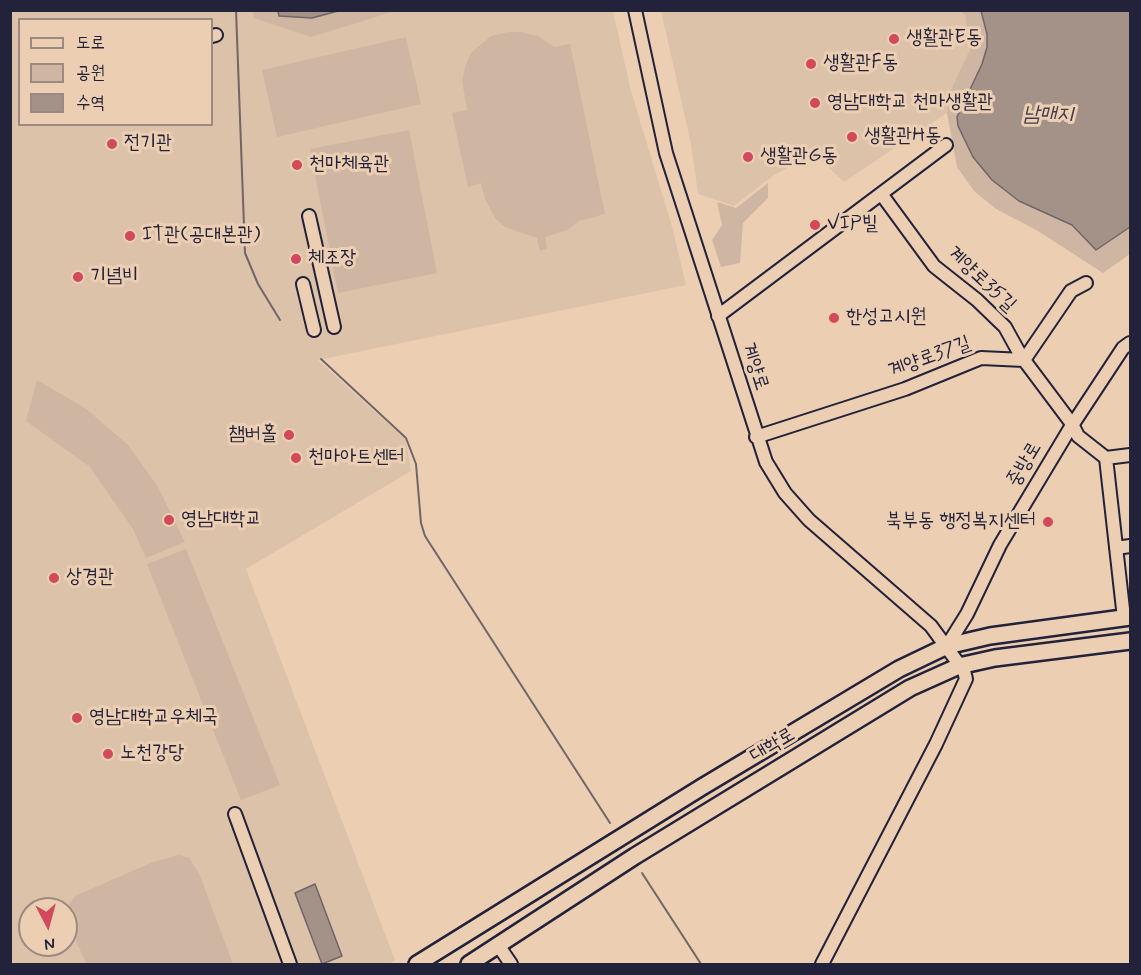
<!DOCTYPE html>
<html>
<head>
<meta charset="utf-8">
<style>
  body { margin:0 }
  #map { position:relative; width:1141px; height:975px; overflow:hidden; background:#eccfb3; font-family:Mynerve,"Poor Story",sans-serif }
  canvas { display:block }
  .frame { position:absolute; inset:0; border:12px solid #22223b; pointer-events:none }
  .legend { position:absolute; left:18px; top:18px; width:195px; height:108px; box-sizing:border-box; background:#eccfb3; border:2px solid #9b8a83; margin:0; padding:8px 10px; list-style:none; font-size:18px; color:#22223b }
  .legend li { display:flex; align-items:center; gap:12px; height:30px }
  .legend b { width:30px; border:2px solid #9b8a83 }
  .north { position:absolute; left:18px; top:897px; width:60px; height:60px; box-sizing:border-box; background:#eccfb3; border:2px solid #9b8a83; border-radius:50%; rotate:174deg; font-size:16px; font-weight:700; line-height:24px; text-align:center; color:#22223b }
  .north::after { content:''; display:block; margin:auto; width:21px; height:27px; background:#d1495b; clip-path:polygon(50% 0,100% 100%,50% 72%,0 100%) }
</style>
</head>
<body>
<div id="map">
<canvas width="1141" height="975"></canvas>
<div class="frame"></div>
<ul class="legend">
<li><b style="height:8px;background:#eccfb3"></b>도로</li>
<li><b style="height:16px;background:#cfb6a2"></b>공원</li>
<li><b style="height:16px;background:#a49188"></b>수역</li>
</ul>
<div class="north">N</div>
</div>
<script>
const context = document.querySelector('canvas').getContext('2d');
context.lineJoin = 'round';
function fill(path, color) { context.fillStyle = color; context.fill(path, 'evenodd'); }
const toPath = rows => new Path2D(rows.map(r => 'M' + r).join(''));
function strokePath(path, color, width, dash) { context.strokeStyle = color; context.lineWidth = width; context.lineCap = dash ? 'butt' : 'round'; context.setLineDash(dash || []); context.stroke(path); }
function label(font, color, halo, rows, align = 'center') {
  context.font = font + ' Mynerve,"Poor Story",sans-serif'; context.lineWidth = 6; context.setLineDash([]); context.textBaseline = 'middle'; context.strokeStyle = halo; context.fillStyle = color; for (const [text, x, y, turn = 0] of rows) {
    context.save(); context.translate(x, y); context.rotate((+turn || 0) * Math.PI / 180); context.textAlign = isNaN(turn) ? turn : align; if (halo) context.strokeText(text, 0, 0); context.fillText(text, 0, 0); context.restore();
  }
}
fill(toPath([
  [10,11,613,11,631,91,673,230,686,285,318,360,406,440,411,471,246,569,395,960,390,964,11,964],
  [20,20,212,20,212,124,20,124],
  [30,909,66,909,66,945,30,945],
  [661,11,960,11,965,15,971,47,949,94,947,113,844,182,815,154,774,175,734,206,698,194,691,144]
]), '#ddc2aa');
fill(toPath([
  [253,11,395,11,311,37,254,18],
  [960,11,1130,11,1130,254,1103,273,1038,231,996,209,974,191,957,167,947,113,949,94,971,47,965,15],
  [508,32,522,32,538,36,554,47,570,44,605,214,579,221,567,230,545,237,547,248,540,251,537,238,505,227,495,218,485,199,481,183,468,187,452,113,467,110,462,80,466,64,471,53,491,36],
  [406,37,421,104,277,137,262,70],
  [409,130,437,273,338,293,310,149],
  [768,183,768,198,743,223,740,263,721,267,712,240,722,225,717,202,736,208],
  [37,380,85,408,128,445,158,487,185,542,146,558,133,529,90,467,26,421],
  [186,549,280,785,241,800,147,564],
  [179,855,189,858,199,873,233,964,86,964,70,926,66,909,75,896,153,862]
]), '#cfb6a2');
const water = toPath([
  [278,11,278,10,338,11,312,18,279,16,278,11],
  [981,11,1130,11,1130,227,1096,250,1072,225,1019,201,992,180,973,157,958,126,957,117,982,64,987,47,987,34,981,11],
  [315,884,342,956,322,964,295,893,315,884]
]);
fill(water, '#a49188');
strokePath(water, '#706569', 1.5);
strokePath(toPath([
  [236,10,245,253,258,284,280,320],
  [321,359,406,438,416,464,421,523,425,536,610,823],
  [642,873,701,964]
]), '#706569', 2);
const minor = toPath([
  [635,10,666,153,766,462,785,493,809,520,931,626,964,671,966,679,936,744,822,964],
  [212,36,216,35],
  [882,195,934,266,977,300,1005,327,1021,356,1072,424,1078,436,1106,458,1124,618],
  [309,216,334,327],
  [303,284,314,330],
  [718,316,946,145],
  [756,437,905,389,981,358,1024,360,1071,291,1086,283],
  [1106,458,1130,455],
  [1116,548,1130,546],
  [947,646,967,614,1000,545,1069,430,1123,348,1130,343],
  [235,814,290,964],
  [498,945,511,964]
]);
const major = toPath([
  [417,964,702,787,899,669,947,646,990,636,1130,617],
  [469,964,635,856,910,688,959,666,995,658,1130,641]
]);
strokePath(minor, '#22223b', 16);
strokePath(major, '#22223b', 20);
strokePath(minor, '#eccfb3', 12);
strokePath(major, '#eccfb3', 15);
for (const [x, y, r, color] of [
  [894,39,6,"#d1495b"],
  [811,64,6,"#d1495b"],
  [815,103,6,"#d1495b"],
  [852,137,6,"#d1495b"],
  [112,144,6,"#d1495b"],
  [748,157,6,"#d1495b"],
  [297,165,6,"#d1495b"],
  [815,225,6,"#d1495b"],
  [130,236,6,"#d1495b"],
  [296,259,6,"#d1495b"],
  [78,277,6,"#d1495b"],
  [834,318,6,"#d1495b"],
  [289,435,6,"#d1495b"],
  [296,458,6,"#d1495b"],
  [169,520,6,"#d1495b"],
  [1048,522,6,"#d1495b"],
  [54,578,6,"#d1495b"],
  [77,718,6,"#d1495b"],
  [108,754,6,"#d1495b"]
]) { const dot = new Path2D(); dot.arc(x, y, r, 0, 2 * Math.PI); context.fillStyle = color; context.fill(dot); strokePath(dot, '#eccfb3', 2); }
label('20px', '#22223b', '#eccfb3', [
  ["생활관E동",906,39],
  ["생활관F동",823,64],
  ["영남대학교 천마생활관",827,103],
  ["생활관H동",864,137],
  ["전기관",124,144],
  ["생활관G동",760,157],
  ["천마체육관",309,165],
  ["VIP빌",827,225],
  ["IT관(공대본관)",142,236],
  ["체조장",308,259],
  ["기념비",90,277],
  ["한성고시원",846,318],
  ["챔버홀",277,435,"right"],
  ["천마아트센터",308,458],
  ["영남대학교",181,520],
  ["북부동 행정복지센터",1036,522,"right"],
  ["상경관",66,578],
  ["영남대학교우체국",89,718],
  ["노천강당",120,754]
], 'left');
label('20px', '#22223b', '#eccfb3', [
  ["계양로35길",981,280,43],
  ["계양로37길",930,358,-20],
  ["계양로",754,367,72],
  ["중방로",1025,465,-59],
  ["대학로",773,746,-31]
]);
label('italic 21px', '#423e4e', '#eccfb3', [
  ["남매지",1048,116]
]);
</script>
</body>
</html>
